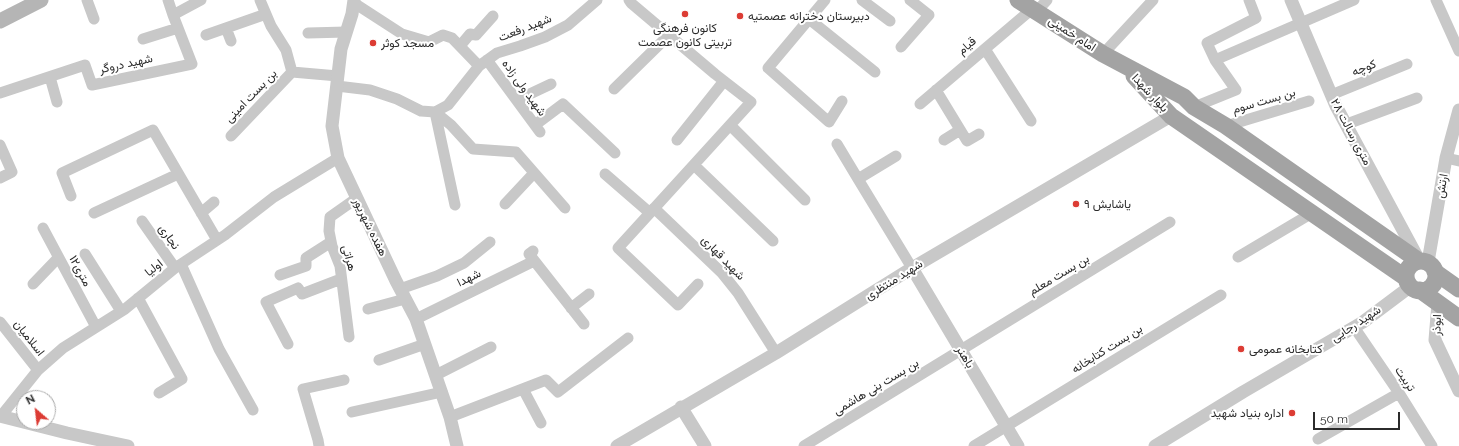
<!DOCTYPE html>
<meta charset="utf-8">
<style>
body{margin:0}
#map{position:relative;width:1459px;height:446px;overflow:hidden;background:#fff;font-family:Raleway,sans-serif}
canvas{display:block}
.north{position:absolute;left:16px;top:390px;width:40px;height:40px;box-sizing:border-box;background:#fff;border:1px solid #aaa;border-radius:50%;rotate:332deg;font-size:11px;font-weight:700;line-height:16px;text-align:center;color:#2b2b2b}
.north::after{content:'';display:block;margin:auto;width:14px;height:18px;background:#dc3c34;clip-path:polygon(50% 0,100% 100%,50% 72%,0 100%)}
.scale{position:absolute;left:1313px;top:412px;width:87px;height:18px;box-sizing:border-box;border:2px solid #2b2b2b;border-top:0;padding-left:5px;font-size:12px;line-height:14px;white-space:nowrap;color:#2b2b2b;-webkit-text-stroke:3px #fff;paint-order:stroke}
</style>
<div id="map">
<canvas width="1459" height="446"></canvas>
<div class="north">N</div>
<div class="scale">50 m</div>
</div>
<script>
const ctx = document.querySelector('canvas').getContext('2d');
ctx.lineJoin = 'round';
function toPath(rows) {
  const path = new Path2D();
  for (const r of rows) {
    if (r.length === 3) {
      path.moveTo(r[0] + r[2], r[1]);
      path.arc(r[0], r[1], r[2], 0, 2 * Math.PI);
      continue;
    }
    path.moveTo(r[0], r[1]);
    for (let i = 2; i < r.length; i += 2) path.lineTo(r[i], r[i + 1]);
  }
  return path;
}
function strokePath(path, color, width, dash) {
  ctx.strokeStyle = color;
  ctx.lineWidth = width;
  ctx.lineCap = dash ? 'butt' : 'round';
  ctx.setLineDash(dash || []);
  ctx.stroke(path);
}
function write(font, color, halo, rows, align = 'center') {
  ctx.font = font + ' Raleway,Vazirmatn,sans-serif';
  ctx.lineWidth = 4;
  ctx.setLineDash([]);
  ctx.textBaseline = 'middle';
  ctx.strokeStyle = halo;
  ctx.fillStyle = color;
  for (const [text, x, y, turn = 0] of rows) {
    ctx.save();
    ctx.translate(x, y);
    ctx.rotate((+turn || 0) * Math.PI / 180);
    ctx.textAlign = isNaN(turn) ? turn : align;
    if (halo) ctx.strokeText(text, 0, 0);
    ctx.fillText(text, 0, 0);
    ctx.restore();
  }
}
const minor = toPath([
 [87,0,94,19],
 [168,0,173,15],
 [260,0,271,26,286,50,292,72],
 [629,0,631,3,715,74,751,102,618,248,678,305,698,284],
 [825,0,768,68,829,122,842,101],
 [862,0,890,21],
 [1436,0,1459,51],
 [354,3,402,34,429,42,443,35,452,38,479,66],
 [1037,11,1047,0],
 [809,19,875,72],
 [226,28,231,41],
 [308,33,346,32],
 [206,35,266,14],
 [143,39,178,28],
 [460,46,470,34,476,35,493,16],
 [901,47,929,15,910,0],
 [985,49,1031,121],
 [1103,54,1153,0],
 [487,60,540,132],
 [1215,60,1354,0],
 [50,77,57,102],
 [337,86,370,90,397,99,421,111,435,112,448,105,479,66,497,53,520,46,545,37,568,25,597,0],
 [614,89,669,35],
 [936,90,967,141,979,134],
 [0,93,85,65,92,85,192,64,173,15,201,0],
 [1331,95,1407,64],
 [517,100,551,84],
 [920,104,1032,9],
 [1194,107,1236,90,1215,60,1207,43,1256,18,1249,0],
 [1347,124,1417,98],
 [535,125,563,104,615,153],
 [730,125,805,200],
 [1226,126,1309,101],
 [231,136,292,72,338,76],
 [677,140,724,81],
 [944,140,960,130],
 [837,144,858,179,912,268],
 [0,145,12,172,0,178],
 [1446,158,1459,161],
 [694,165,773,241],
 [605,174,650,213],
 [858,179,896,156],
 [71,196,62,173,153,130,217,240],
 [505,204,534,173],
 [455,205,435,112,451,125,473,149,516,152,565,208],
 [654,208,722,273,738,293,776,353],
 [94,213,178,174],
 [201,213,214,202],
 [142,221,175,268],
 [43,228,96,327],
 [533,251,529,254,584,324],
 [85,254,121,311],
 [1238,257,1312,213],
 [181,264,219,349,253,410],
 [280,275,306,266,306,258,331,242],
 [33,284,58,258],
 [400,289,437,276,464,263,490,242],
 [138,298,182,379,159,393],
 [571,308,589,294],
 [368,309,405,299],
 [416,319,534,261],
 [0,322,38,370],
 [1354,327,1399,393,1432,446],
 [349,337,340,266,332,246,329,231,330,217,357,198],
 [288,344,266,302,298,288,302,294,341,279],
 [379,360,425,344],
 [436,375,491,347],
 [523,389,541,423],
 [352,412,442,392],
 [1,416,38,370,63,348,125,309,175,268,225,235,274,197,338,158],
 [450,417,546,380,558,392,628,338],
 [1318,439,1399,393],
 [319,446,318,440,303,389,344,380],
 [804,446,1170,222],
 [974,446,1221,295]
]);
const tertiary = toPath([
 [354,0,352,14,341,49,332,126,338,158,396,281,416,319,450,417,457,446],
 [1291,0,1336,106,1419,260],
 [1428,262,1446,158,1459,110],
 [912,268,1018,446],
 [1438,303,1435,340,1459,391],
 [681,407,705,446],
 [0,416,67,433,128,446],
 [617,446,776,353,912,268,1171,116],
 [1155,446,1243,392,1363,322,1411,286]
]);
const secondary = toPath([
 [0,21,41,0]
]);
const primary = toPath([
 [1018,0,1103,54,1184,97,1194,107,1226,126,1419,261],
 [1134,76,1171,116,1406,278],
 [1421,276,15],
 [1435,272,1459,289],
 [1420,290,1459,318]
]);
const markers = [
 [685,14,4,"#dc3c34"],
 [740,16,4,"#dc3c34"],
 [373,43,4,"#dc3c34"],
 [1076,204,4,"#dc3c34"],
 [1241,349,4,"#dc3c34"],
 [1292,413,4,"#dc3c34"]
];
const poiNames = [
 ["دبیرستان دخترانه عصمتیه",748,16],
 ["کانون فرهنگی",685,28,"center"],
 ["تربیتی کانون عصمت",685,42,"center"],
 ["مسجد کوثر",381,43],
 ["یاشایش ۹",1084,204],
 ["کتابخانه عمومی",1249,349],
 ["اداره بنیاد شهید",1284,413,"right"]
];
const streetNames = [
 ["شهید رفعت",525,28,-21],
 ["امام خمینی",1072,34,33],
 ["قیام",967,46,-41],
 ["شهید دروگر",126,64,-12],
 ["کوچه",1364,68,-22],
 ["شهید ولی زاده",524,88,54],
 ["بلوار شهدا",1150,93,47],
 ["بن بست امینی",251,96,-46],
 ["بن بست سوم",1264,101,-16],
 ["۲۸ متری رسالت",1351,132,62],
 ["ارتش",1442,186,-80],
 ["هفده شهریور",370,227,64],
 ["نجاری",169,237,55],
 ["هراتی",349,258,75],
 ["شهید قهاری",723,258,46],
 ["اولیا",154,268,-39],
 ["۱۲متری",80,271,62],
 ["بن بست معلم",1059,275,-31],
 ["شهدا",469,278,-26],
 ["شهید منتظری",894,280,-32],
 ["شهید رجایی",1356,324,-33],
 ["ابوذر",1437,325,-88],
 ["اسلامیان",29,338,52],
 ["بن بست کتابخانه",1107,349,-32],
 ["باهنر",965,357,59],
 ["تربیت",1405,379,56],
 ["بن بست بنی هاشمی",876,387,-31]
];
strokePath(minor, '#c8c8c8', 11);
strokePath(tertiary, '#c8c8c8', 13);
strokePath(secondary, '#b5b5b5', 15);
strokePath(primary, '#a3a3a3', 17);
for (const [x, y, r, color] of markers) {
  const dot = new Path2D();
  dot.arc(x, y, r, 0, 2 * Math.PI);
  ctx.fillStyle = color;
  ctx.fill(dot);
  strokePath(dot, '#fff', 1.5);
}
write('12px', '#2b2b2b', '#fff', poiNames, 'left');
write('12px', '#2b2b2b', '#fff', streetNames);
</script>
